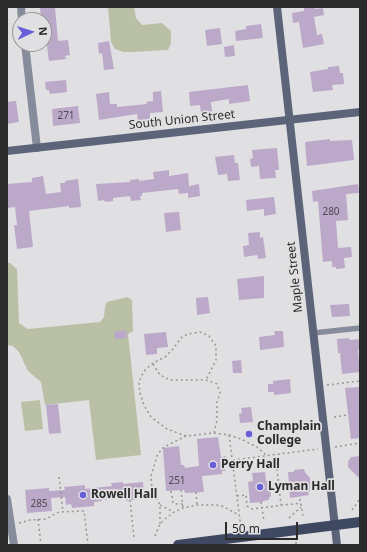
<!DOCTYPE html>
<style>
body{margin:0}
#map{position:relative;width:367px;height:552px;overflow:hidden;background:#e0e0e2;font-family:"Noto Sans",sans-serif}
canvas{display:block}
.frame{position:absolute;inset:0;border:8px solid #2b2b2b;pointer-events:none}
.north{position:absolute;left:12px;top:12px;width:40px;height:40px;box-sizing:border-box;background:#e0e0e2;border:1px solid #989899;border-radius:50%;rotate:86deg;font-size:11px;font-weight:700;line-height:16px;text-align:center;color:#2b2b2b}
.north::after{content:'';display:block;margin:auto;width:14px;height:18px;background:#685ed8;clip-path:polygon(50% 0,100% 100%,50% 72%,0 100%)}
.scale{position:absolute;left:225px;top:522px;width:73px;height:18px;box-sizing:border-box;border:2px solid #2b2b2b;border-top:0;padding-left:5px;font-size:12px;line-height:14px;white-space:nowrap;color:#2b2b2b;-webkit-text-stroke:3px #e0e0e2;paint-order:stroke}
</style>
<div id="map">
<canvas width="367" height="552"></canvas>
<div class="frame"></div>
<div class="north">N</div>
<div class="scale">50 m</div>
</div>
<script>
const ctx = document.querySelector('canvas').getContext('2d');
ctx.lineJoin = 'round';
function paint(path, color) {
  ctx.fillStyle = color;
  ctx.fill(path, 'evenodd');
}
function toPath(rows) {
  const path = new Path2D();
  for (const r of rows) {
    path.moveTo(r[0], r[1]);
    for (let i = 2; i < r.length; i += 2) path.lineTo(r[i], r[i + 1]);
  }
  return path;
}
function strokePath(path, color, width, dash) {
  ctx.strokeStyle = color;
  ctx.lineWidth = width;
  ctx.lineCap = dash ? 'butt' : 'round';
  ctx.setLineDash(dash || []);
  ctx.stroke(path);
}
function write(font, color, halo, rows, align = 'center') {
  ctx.font = font + ' "Noto Sans",sans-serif';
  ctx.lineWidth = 3.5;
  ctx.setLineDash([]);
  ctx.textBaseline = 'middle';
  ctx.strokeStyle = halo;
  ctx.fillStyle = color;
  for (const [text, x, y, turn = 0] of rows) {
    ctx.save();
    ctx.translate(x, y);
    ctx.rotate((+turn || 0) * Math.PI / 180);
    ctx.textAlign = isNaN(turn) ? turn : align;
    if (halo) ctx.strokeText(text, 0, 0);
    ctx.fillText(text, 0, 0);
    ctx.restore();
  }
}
const green = toPath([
 [108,7,134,7,136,18,142,25,162,23,171,31,171,43,168,50,132,52,124,52,115,49,111,42],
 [7,263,10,263,17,269,19,323,28,329,100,322,104,317,105,306,107,302,127,297,132,300,133,331,128,334,141,455,96,460,89,400,45,405,41,382,28,371,19,352,13,346,7,345],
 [40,400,43,429,25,431,21,402]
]);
const building = toPath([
 [40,7,55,7,58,41,68,40,70,55,65,56,66,59,49,61,46,39,49,39,48,20,41,20],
 [304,7,315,7,315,9,323,8,324,15,314,17,317,35,322,34,324,44,303,48,299,22,293,23,292,13,304,11],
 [261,24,263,38,236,41,235,31,246,29,246,26],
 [220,28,222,44,207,46,205,30],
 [109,41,114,69,104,70,102,53,99,54,98,43],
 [234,45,235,56,225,57,224,47],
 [339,66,340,73,343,73,344,84,332,85,333,90,313,92,310,72,328,69,328,67],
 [66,80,67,92,50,94,49,90,46,90,45,82],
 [248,85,250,101,229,104,229,99,211,102,212,112,201,113,200,105,190,106,189,92],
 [161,91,163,112,150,113,150,119,138,121,137,114,99,120,96,94,109,92,110,104,117,104,117,107,147,104,146,102,153,101,153,92],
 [16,101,19,122,7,124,7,102],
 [78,106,80,123,53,126,52,109],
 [330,139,330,141,352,140,354,160,307,166,305,142],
 [277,148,279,170,275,170,276,178,260,179,259,166,251,167,250,159,253,158,252,150],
 [234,155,235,163,238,163,240,180,228,181,227,174,218,175,215,157],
 [169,170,169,176,188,173,189,186,199,184,200,196,188,198,188,193,179,194,178,189,142,193,142,196,140,196,141,200,131,201,130,196,113,198,113,201,105,202,104,200,98,201,96,184,130,182,130,180,139,179,139,181,154,179,153,172],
 [43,176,46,194,61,192,60,183,65,183,65,181,78,179,81,207,69,208,69,206,29,211,33,247,17,249,14,225,17,225,15,207,7,208,7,184,32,182,32,178],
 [358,184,359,193,346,194,348,220,336,221,338,248,351,247,352,257,344,258,345,268,336,269,336,267,332,267,332,261,323,262,318,201,313,202,312,191],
 [274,197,276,214,264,216,264,209,247,211,246,200],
 [179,212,181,230,166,232,164,213],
 [260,232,260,238,263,237,266,258,258,259,257,255,244,257,243,246,249,245,248,233],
 [264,276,264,298,239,300,237,279],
 [208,297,210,313,197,315,196,298],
 [349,304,350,316,332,317,330,305],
 [126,330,127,338,115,339,114,332],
 [274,331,283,331,284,347,260,350,259,337,275,335],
 [166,332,168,347,157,348,157,354,146,355,144,334],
 [349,338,350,340,360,339,360,349,358,350,360,372,342,374,340,353,338,353,337,339],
 [241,360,242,373,233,373,232,361],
 [290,379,291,393,274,395,274,392,268,392,268,384,273,384,273,381],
 [360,387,360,438,351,439,345,388],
 [58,404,61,433,49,434,46,405],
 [251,407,253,422,240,423,239,414,242,413,241,408],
 [218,437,221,457,226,456,225,471,222,471,222,474,202,476,204,492,185,493,184,490,166,491,163,448,179,446,181,465,184,465,185,468,199,466,197,439],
 [360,456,360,479,348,467,348,462,351,457],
 [304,469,305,472,310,478,310,491,308,492,309,495,290,498,288,472,294,472,294,470],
 [265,472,266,481,273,486,270,489,271,496,269,498,269,500,263,501,263,502,250,503,248,482,253,481,252,473],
 [123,482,123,484,143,482,144,496,137,496,137,500,130,500,126,501,126,497,102,500,102,501,94,502,94,506,72,508,71,504,66,505,65,497,51,498,52,511,27,513,25,490,49,488,49,491,65,490,64,487,85,485,85,489,112,486,111,483]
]);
const path = toPath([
 [153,364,160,375,170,380,206,380,217,384,220,393,217,402,217,420,214,433],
 [327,385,360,381],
 [334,417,348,415],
 [229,435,241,528],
 [186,436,167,429,151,417,144,405,140,393,139,382,142,375,145,370,153,363,165,357,172,350,182,337,188,334,200,332,209,336,216,346,216,360,206,380],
 [335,447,360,443],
 [233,460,318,449],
 [277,469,281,505],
 [59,477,63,512],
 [181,490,183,508],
 [171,491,173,503,177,504,183,504],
 [196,492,197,505],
 [237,496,246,495,247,506,252,509,301,503],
 [300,499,303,516],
 [130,500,134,538],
 [261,502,264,521],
 [160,505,174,512],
 [352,510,360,499],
 [289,518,301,507],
 [38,519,41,545],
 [19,523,30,520,46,519,59,512,84,511,88,544],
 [160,524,160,505,152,489,151,476,157,456,161,450,164,447,186,436,214,433,229,435,241,439,257,447,266,455],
 [155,536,160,524,165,519,174,512,183,508,197,505,216,505,222,506,239,515],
 [296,542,296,545],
 [282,545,282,544]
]);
const lane = toPath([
 [313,333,360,328]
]);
const street = toPath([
 [21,7,22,20],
 [25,44,37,148],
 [7,499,14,545]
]);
const secondary = toPath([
 [277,7,337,545],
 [7,151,360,112]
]);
const primary = toPath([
 [178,545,360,522]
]);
const markers = [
 [249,434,4,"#685ed8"],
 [213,465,4,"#685ed8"],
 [260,487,4,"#685ed8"],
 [83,495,4,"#685ed8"]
];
const numberNames = [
 ["271",66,116],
 ["280",331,212],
 ["251",177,481],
 ["285",39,504]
];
const streetNames = [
 ["South Union Street",182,120,-6],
 ["Maple Street",295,277,-96]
];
const poiNames = [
 ["Champlain",257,427],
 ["College",257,441],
 ["Perry Hall",221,465],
 ["Lyman Hall",268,487],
 ["Rowell Hall",91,495]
];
paint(green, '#bac0a5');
paint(building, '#bca8c9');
strokePath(path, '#969697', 1.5, [2, 3]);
strokePath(lane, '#868c9b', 5.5);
strokePath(street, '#868c9b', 8);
strokePath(secondary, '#5b6479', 8);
strokePath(primary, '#3e4861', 10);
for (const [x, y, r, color] of markers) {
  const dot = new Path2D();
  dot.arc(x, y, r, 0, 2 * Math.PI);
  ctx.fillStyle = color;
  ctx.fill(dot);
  strokePath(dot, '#e0e0e2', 1.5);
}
write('10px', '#4f4a52', null, numberNames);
write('12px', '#2b2b2b', '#e0e0e2', streetNames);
write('bold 12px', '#2b2b2b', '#e0e0e2', poiNames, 'left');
</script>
